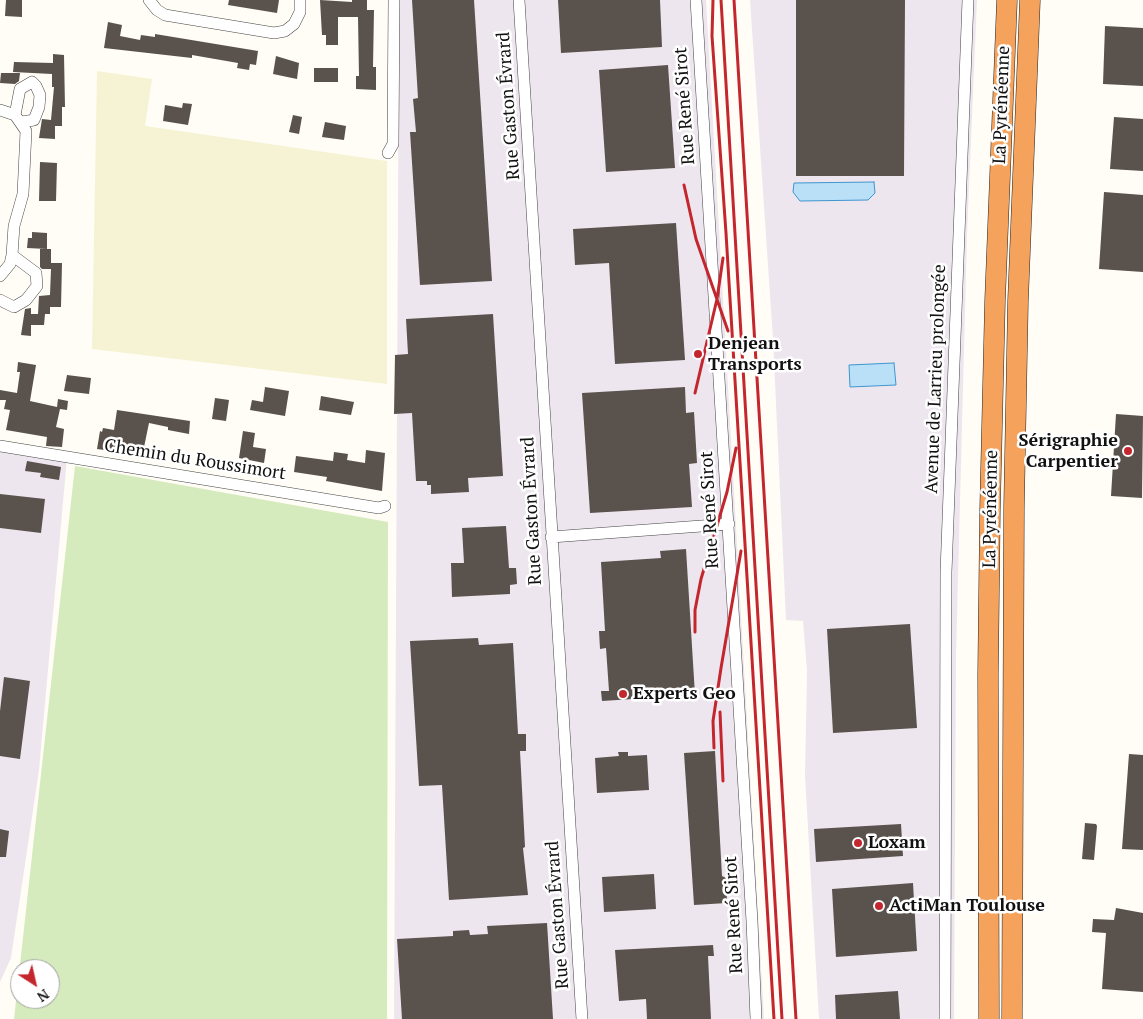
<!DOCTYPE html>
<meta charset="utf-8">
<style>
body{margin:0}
#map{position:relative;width:1143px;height:1019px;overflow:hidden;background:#fffdf5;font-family:"PT Serif",serif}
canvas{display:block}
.north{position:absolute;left:10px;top:959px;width:50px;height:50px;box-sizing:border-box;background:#fff;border:1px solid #a0a0a0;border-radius:50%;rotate:145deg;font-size:14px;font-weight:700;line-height:20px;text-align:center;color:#111}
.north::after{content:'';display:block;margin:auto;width:18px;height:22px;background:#c4262e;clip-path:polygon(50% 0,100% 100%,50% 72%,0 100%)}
</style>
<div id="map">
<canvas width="1143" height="1019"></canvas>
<div class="north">N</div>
</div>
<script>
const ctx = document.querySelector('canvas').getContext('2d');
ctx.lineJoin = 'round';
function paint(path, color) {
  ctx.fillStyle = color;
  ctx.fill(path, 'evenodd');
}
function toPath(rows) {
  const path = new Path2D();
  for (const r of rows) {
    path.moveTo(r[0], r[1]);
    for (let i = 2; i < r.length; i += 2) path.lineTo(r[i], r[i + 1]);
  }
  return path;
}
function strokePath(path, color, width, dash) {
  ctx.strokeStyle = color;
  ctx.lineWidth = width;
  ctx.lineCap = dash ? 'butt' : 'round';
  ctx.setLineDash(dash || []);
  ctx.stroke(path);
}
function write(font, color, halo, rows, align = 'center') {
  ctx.font = font + ' "PT Serif",serif';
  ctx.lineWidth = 5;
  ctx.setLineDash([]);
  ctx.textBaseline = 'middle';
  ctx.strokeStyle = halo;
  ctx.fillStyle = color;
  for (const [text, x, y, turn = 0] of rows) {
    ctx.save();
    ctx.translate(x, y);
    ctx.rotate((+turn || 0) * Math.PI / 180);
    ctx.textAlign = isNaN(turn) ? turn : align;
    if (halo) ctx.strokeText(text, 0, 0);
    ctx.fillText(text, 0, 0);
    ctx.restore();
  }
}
const industrial = toPath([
 [399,0,706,0,764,1019,394,1019],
 [750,0,977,0,967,234,956,656,954,1019,819,1019,805,776,807,671,803,621,786,620,773,339],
 [0,446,67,458,39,770,11,958,0,982]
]);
const farmland = toPath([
 [97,71,152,79,145,126,387,161,387,384,92,349]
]);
const green = toPath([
 [75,466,388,522,387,1019,14,1019],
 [20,969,50,969,50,999,20,999]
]);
const water = toPath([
 [874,182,875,193,868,200,800,201,793,192,794,183,874,182],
 [894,363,896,385,850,387,849,365,894,363]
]);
const building = toPath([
 [6,0,22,0,22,17,5,16],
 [229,0,279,0,277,13,228,5],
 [320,0,352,2,352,0,367,0,367,10,374,10,373,67,376,67,376,90,356,89,356,76,359,76,358,17,338,17,338,45,326,45,326,35,322,35],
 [412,0,474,0,492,281,420,285,410,132,416,132,413,99,418,98],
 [558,0,660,0,662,47,561,53],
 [796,0,905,0,904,176,796,176],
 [108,22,122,25,120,36,140,40,141,35,155,37,155,34,258,51,256,65,250,64,249,70,237,68,238,63,192,55,192,58,104,48],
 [1105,26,1143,28,1143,86,1103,84],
 [53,54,64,55,65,107,62,107,62,126,55,126,55,139,39,138,42,119,51,120,54,87,52,87,52,74,13,72,14,62,53,63],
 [276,56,299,63,297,79,273,74],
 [668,65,675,168,606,172,599,70],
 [314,68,338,68,338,82,314,82],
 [1,73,20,73,19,81,15,84,0,83],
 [183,103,192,104,188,125,163,121,165,105,182,108],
 [293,115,302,117,299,134,289,132],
 [1114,117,1143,119,1143,171,1110,169],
 [325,122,346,126,344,140,322,137],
 [40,162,57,163,56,201,39,201],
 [1104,192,1143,195,1143,272,1099,269],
 [676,223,685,360,615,364,609,263,575,265,573,229],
 [32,232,47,233,47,249,27,248,28,238,32,238],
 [40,249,51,249,51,263,62,263,61,307,50,307,50,314,45,314,44,325,31,325,31,336,21,335,25,309,31,308,31,314,38,314,39,296,50,295,51,269,42,269,40,267],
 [493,314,503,476,468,478,469,492,431,494,431,485,427,485,427,481,416,481,412,413,394,414,395,355,408,354,406,319],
 [18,362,36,365,30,401,57,407,58,399,68,401,67,410,60,409,56,427,64,429,62,447,46,446,47,437,6,430,10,410,4,409,6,400,0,400,0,390,17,393,20,372,17,372],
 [67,375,91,378,89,394,64,391],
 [265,387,289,391,285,416,250,410,252,400,263,402],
 [685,387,686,413,694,412,697,463,689,464,692,507,590,513,582,393],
 [321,396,354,402,351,415,319,410],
 [215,398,229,400,226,421,212,419],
 [117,410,190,421,189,434,168,430,168,427,149,423,143,452,112,447,112,451,97,449,100,431,102,432,103,428,114,430],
 [1116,414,1143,416,1142,498,1111,496],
 [243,431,255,433,253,447,266,449,264,463,239,458],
 [366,450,385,453,382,491,326,481,327,477,294,472,296,456,333,461,334,452,348,454,347,460,365,463],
 [27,461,61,467,59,480,40,477,41,473,25,471],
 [0,494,45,499,41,533,0,528],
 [506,526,509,568,516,568,517,584,510,585,510,594,452,597,451,563,464,563,462,528],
 [686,549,695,695,602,701,601,691,609,691,606,648,600,649,599,631,605,631,601,562,661,558,660,551],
 [910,624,917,728,833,733,827,629],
 [478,638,479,645,513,643,518,734,526,734,526,751,520,751,525,847,523,848,528,895,449,900,442,785,419,786,410,641],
 [4,677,30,681,20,759,0,756,0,711],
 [715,751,722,876,726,878,727,903,694,905,684,753],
 [618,752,628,752,628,756,647,755,649,790,597,793,595,758,619,756],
 [1129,754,1143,755,1143,850,1122,849],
 [1085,823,1096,824,1097,826,1094,860,1082,859],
 [901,824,903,856,816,862,814,829],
 [0,829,9,831,6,857,0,857],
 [654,874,656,909,604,912,602,877],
 [913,883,917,951,836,957,832,889],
 [1116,908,1143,913,1143,992,1102,989,1106,933,1092,932,1093,919,1114,920],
 [547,923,553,1019,402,1019,397,939,453,936,453,931,469,930,470,935,488,934,487,926],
 [713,945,714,956,708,956,711,1019,647,1019,646,999,619,1001,615,950],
 [898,991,900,1019,836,1019,835,995]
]);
const minor = toPath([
 [149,0,157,10,165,15,274,33,285,31,294,24,300,12,300,0],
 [519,0,582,1019],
 [696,0,752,921,756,1019],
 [0,110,15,115,26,131,23,194,14,226,12,255,10,264,0,276],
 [15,115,20,89,32,82,36,86,40,95,39,107,34,120,22,122],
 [388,153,393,144,394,0],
 [0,300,14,307,26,300,37,286,36,273,12,255],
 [0,446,379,508,385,506],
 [551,537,729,524],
 [945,1019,946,572,968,0]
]);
const motorway = toPath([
 [989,1019,988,674,990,510,995,301,1007,0],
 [1012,1019,1014,507,1018,301,1030,0]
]);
const rail = toPath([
 [713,0,712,36,726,233,774,1019],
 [721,0,782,1019],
 [734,0,796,1019],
 [684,185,696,239,728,331],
 [695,393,717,299,723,258],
 [695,632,695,610,701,579,727,492,736,448],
 [720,712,723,781],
 [714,748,713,721,721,668,741,551]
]);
const markers = [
 [698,354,5,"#c4262e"],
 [1128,451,5,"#c4262e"],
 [623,694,5,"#c4262e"],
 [858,843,5,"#c4262e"],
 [879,906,5,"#c4262e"]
];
const streetNames = [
 ["La Pyrénéenne",1002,105,-88],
 ["Rue Gaston Évrard",509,106,-94],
 ["Rue René Sirot",685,106,-94],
 ["Avenue de Larrieu prolongée",936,379,-88],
 ["Chemin du Roussimort",195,460,9],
 ["La Pyrénéenne",991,509,-89],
 ["Rue René Sirot",710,510,-93],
 ["Rue Gaston Évrard",532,511,-93],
 ["Rue Gaston Évrard",558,915,-94],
 ["Rue René Sirot",734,915,-93]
];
const poiNames = [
 ["Denjean",708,344],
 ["Transports",708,365],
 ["Sérigraphie",1118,441,"right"],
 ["Carpentier",1118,462,"right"],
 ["Experts Geo",633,694],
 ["Loxam",868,843],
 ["ActiMan Toulouse",889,906]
];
paint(industrial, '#eee6ef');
paint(farmland, '#f6f3d4');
paint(green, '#d5ebbd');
paint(water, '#b9e0f7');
strokePath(water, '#3f96cf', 1);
paint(building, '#5a524d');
strokePath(minor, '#444', 12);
strokePath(motorway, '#222', 21);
strokePath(minor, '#fff', 11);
strokePath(motorway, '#f5a25d', 20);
strokePath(rail, '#c4262e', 3);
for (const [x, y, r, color] of markers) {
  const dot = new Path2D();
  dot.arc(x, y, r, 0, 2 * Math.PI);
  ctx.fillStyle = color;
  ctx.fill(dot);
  strokePath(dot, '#fff', 2);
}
write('18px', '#111', '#fff', streetNames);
write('bold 18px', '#111', '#fff', poiNames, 'left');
</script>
